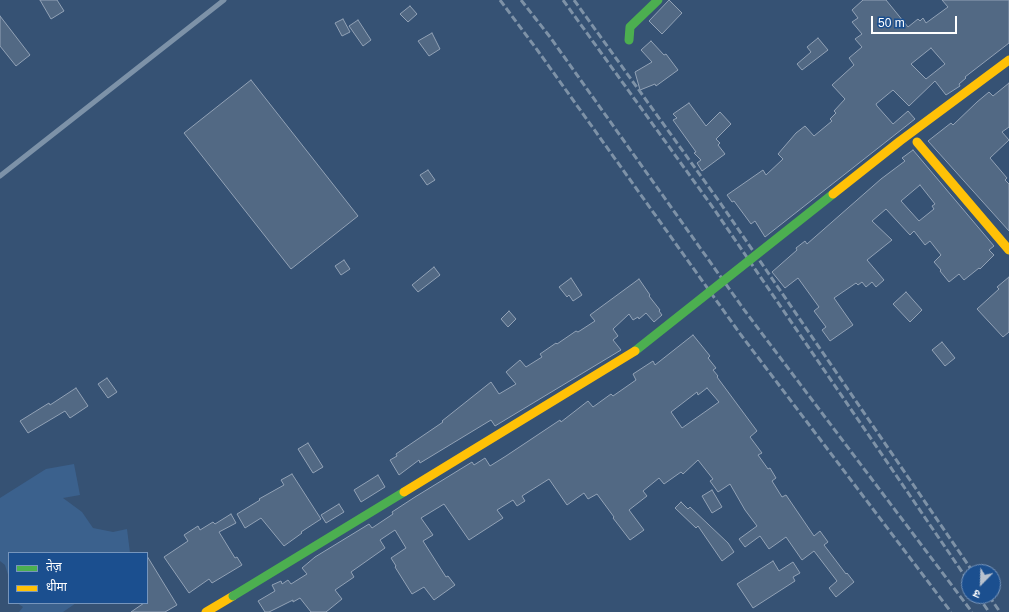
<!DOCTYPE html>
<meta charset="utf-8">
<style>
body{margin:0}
#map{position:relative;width:1009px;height:612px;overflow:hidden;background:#365274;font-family:Arial,"Noto Sans Devanagari",sans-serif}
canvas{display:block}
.legend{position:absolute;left:8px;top:552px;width:140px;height:52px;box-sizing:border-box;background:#1b4f8f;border:1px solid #7695bc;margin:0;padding:5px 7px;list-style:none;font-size:12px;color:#fff}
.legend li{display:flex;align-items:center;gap:8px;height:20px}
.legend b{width:20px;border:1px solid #7695bc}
.north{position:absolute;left:961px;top:564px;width:40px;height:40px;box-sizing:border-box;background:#1b4f8f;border:1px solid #7695bc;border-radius:50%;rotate:203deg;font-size:11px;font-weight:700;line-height:16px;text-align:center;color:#fff}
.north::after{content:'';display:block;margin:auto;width:14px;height:18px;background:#b9c2ce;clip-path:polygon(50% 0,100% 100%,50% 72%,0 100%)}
.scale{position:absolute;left:871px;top:16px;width:86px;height:18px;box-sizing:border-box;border:2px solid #fff;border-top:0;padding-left:5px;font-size:12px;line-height:14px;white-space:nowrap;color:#fff;-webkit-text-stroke:3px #1b4f8f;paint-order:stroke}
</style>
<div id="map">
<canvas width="1009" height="612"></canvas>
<ul class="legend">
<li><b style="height:5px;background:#4caf50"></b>तेज़</li>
<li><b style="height:5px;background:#ffc107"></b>धीमा</li>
</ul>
<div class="north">उ</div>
<div class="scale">50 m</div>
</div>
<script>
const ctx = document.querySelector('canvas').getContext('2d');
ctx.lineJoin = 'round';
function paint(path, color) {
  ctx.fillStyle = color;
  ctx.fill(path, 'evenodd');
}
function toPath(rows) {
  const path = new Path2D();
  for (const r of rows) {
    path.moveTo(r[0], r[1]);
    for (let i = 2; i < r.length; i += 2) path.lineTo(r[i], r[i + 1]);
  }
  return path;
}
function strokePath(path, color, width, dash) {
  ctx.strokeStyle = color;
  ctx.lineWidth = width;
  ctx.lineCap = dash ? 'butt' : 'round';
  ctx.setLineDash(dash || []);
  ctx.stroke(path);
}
const water = toPath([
 [74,464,80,495,63,498,82,512,93,528,113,532,127,529,130,553,9,553,9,578,5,565,0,561,0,498,46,469],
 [17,603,76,603,63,612,19,612,23,607]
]);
const building = toPath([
 [40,0,57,0,64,11,51,19,40,0],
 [669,0,682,13,662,34,649,21,669,0],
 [863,0,886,0,908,27,918,19,920,21,923,18,926,23,948,7,942,0,1009,0,1009,43,965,77,966,78,959,84,960,86,946,95,935,81,909,106,893,90,876,104,877,106,893,124,908,111,915,119,765,237,755,221,751,224,734,201,732,202,727,195,763,170,766,175,783,159,778,154,796,133,805,126,814,136,832,121,830,119,836,113,834,111,845,99,832,85,854,65,849,58,862,47,855,39,862,34,852,22,858,18,852,10,863,0],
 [931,48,945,64,926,79,911,64,931,48],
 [410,6,417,14,408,22,400,14,410,6],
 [0,16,30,55,16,66,0,46,0,16],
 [343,19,350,32,342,36,335,23,343,19],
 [358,20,371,40,363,46,349,26,358,20],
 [432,33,440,49,429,56,418,41,432,33],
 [818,38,828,50,802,70,797,64,811,52,807,47,818,38],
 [651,41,664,55,666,54,678,70,656,86,655,84,640,90,635,72,652,62,641,50,651,41],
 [251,80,358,216,291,269,184,133,251,80],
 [1009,83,1009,127,1002,132,1009,140,990,158,1007,178,1005,180,1009,184,1009,231,928,141,951,123,953,125,977,102,989,92,993,96,1009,83],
 [689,103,706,126,720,112,731,124,716,139,720,143,718,145,725,154,702,171,697,163,701,160,694,153,696,152,673,120,677,118,673,114,689,103],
 [913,150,994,246,989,250,994,255,980,269,979,268,964,280,959,274,949,282,940,271,941,270,934,262,941,255,930,241,925,245,914,231,910,235,886,209,872,221,892,240,867,260,884,280,876,287,872,282,866,287,862,282,858,285,856,283,834,298,853,325,830,341,822,330,826,327,814,311,819,307,798,278,785,288,772,272,797,250,796,248,805,241,807,244,881,179,905,161,902,158,913,150],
 [920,185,935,204,932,206,934,209,919,221,901,201,920,185],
 [428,170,435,180,427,185,420,175,428,170],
 [344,260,350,269,341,275,335,266,344,260],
 [434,267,440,275,418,292,412,285,434,267],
 [1009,277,1009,332,1003,337,977,309,999,289,997,287,1009,277],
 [571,278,582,295,573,301,569,295,567,297,559,287,571,278],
 [639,279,650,295,649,296,660,310,659,311,662,315,654,322,646,313,639,319,638,317,633,320,629,314,613,329,618,336,613,340,621,350,495,426,491,420,486,423,420,463,419,460,399,475,390,460,397,456,396,454,443,422,442,421,491,382,499,394,516,384,506,372,520,360,526,367,542,357,540,354,556,343,557,344,576,331,578,332,595,321,590,315,639,279],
 [906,292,922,310,910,322,893,304,906,292],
 [509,311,516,319,508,327,501,319,509,311],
 [693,335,710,356,708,358,716,368,713,370,718,376,717,377,757,431,750,437,762,453,758,455,768,469,770,468,776,478,772,481,782,497,786,495,814,536,820,531,828,542,824,545,846,574,847,573,854,582,836,597,829,588,837,581,814,551,802,560,786,537,769,549,760,536,745,547,739,539,757,526,745,510,730,484,718,492,710,481,713,479,698,460,683,474,681,472,664,484,659,478,643,491,647,496,629,510,644,530,630,540,613,518,614,517,597,494,588,499,584,493,567,505,549,479,522,496,525,501,517,506,513,500,497,510,503,518,469,540,444,504,421,518,433,535,423,541,446,577,448,576,455,585,434,600,424,587,412,594,395,567,396,566,391,558,406,548,395,530,380,540,385,548,351,572,354,577,335,590,342,599,326,612,311,612,300,598,293,602,293,600,269,612,265,612,258,601,275,591,272,585,281,581,282,584,288,580,291,584,307,574,302,568,315,557,369,524,372,528,393,514,392,512,415,497,472,462,474,465,485,458,490,466,506,456,560,420,561,422,588,401,593,407,611,394,613,396,636,380,633,374,653,361,655,365,693,335],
 [707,388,719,402,682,428,671,412,697,392,698,395,707,388],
 [942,342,955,358,945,366,932,350,942,342],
 [107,378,117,392,108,398,98,384,107,378],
 [76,388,88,406,70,418,65,411,28,433,20,421,49,403,50,405,76,388],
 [308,443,323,467,313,473,298,449,308,443],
 [292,474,321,519,301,532,302,533,284,546,261,518,245,528,237,514,260,500,259,499,284,485,281,480,292,474],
 [378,475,385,487,361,502,354,490,378,475],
 [712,490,722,507,712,513,702,496,712,490],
 [681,502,688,509,690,507,728,543,734,552,722,561,698,526,696,528,675,508,681,502],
 [339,504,344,512,326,523,321,515,339,504],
 [231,514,236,523,219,532,235,558,237,557,242,565,212,583,209,579,189,593,164,557,188,541,184,535,198,526,200,530,213,522,215,524,231,514],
 [147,556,177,605,165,612,131,612,144,603,147,603,147,556],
 [773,561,779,571,793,562,800,573,793,577,795,581,753,608,737,584,773,561]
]);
const lane = toPath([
 [0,176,224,0]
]);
const fast = toPath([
 [629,40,630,27,658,0]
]);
const slow = toPath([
 [917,142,1009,250],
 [206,612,233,596]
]);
const rail = toPath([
 [500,0,538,51,741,335,951,612],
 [521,0,550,37,745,311,972,612],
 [563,0,714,209,969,582],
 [574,0,721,204,973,572],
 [978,596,989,612],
 [989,596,1000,612]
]);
const fastBridge = toPath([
 [635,351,833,194],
 [233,596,404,492]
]);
const slowBridge = toPath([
 [833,194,900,141,1009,60],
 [404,492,635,351]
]);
paint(water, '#3b618d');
paint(building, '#526984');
strokePath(building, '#92a2b6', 1);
strokePath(lane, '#7d92a8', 5);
strokePath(fast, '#4caf50', 9);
strokePath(slow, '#ffc107', 9);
strokePath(rail, '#7e92a7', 3, [7, 3]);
strokePath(fastBridge, '#4caf50', 9);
strokePath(slowBridge, '#ffc107', 9);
</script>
